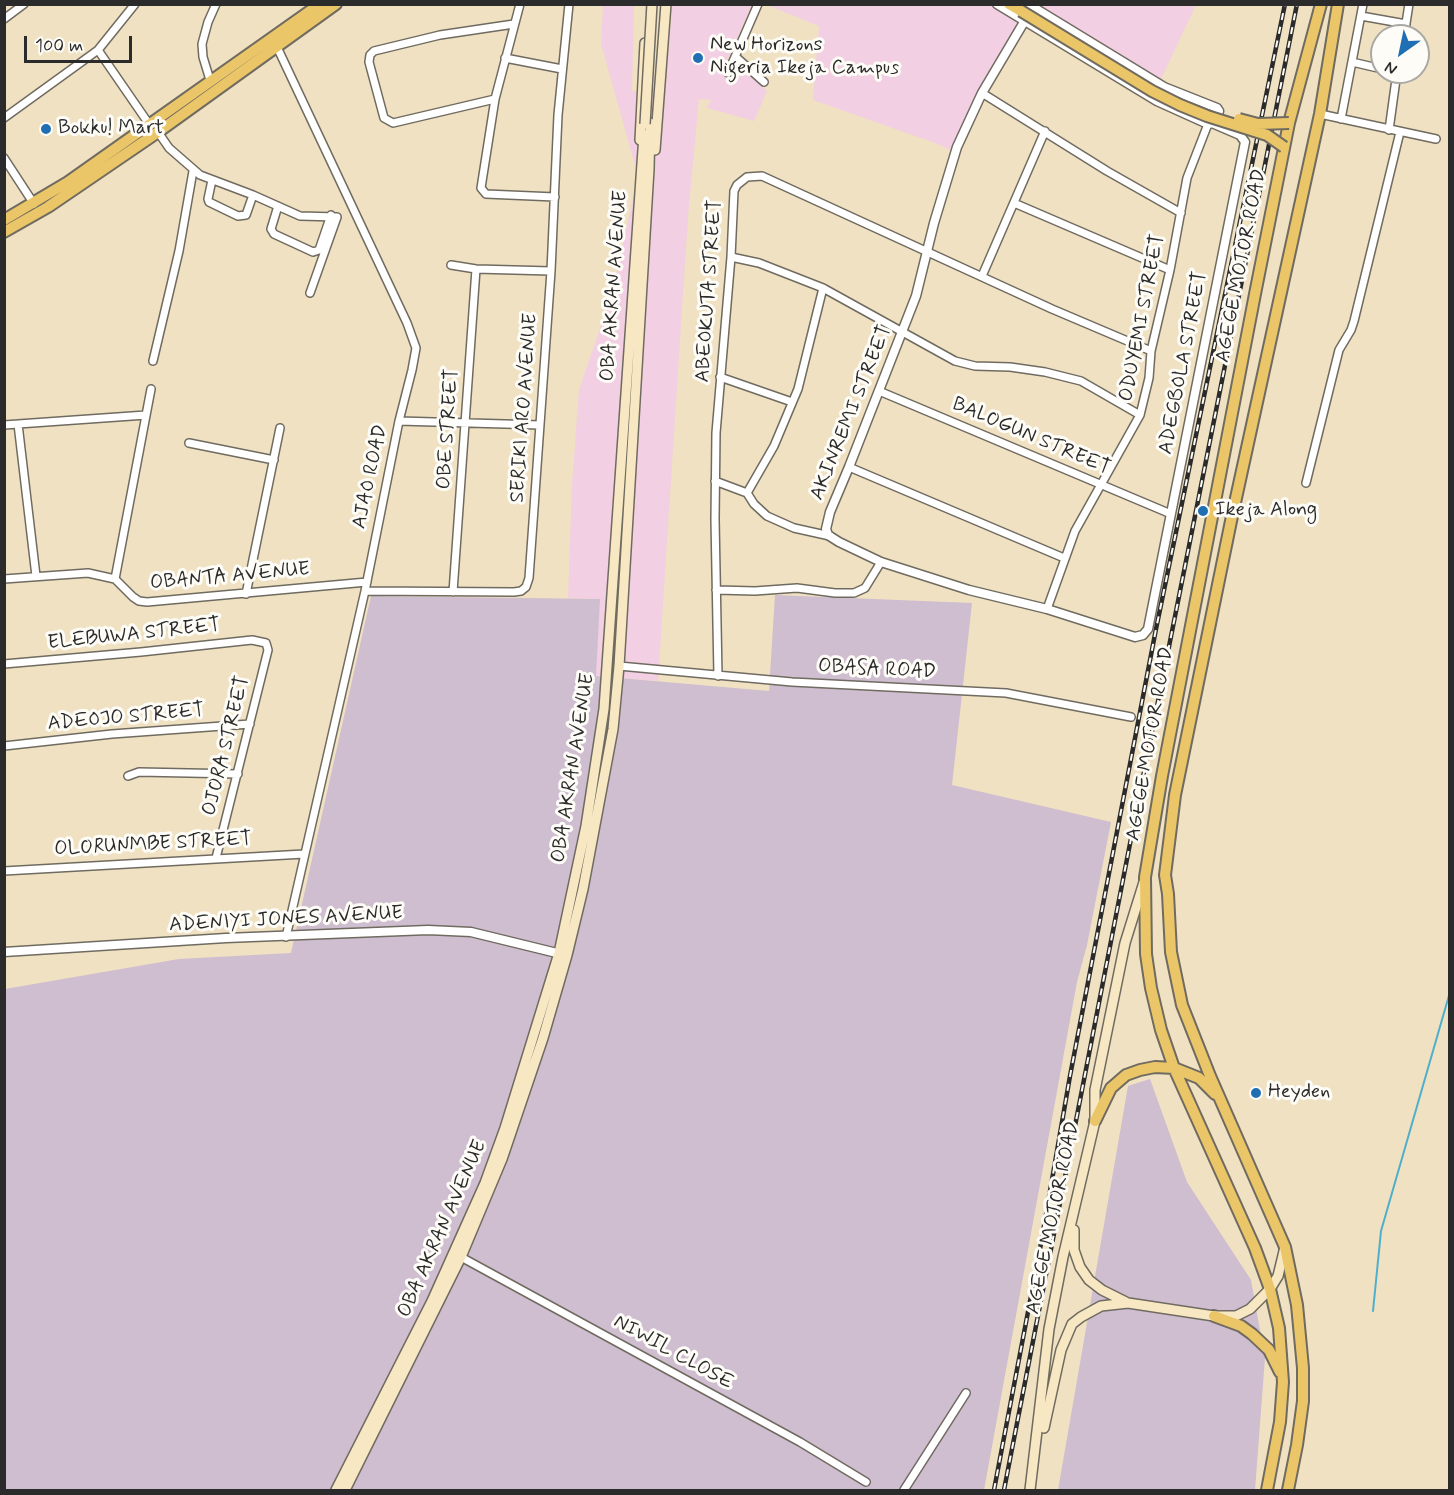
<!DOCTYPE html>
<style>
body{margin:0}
#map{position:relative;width:1454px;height:1495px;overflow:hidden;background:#efe1c2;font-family:Mynerve,sans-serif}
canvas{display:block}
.frame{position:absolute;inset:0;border:6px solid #2b2b2b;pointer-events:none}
.north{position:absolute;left:1370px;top:24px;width:60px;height:60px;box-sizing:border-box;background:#fdfcf7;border:2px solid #a9a8a5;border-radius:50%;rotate:213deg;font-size:16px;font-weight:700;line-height:24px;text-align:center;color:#2b2b2b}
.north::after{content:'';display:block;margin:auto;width:21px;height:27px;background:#1f6fb2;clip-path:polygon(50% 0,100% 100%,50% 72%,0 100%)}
.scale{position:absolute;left:24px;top:36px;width:108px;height:27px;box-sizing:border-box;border:3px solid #2b2b2b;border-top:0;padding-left:8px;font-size:18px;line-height:21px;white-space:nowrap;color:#2b2b2b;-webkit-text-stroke:4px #fdfcf7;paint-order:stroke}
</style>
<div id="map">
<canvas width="1454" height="1495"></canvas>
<div class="frame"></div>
<div class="north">N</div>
<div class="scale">100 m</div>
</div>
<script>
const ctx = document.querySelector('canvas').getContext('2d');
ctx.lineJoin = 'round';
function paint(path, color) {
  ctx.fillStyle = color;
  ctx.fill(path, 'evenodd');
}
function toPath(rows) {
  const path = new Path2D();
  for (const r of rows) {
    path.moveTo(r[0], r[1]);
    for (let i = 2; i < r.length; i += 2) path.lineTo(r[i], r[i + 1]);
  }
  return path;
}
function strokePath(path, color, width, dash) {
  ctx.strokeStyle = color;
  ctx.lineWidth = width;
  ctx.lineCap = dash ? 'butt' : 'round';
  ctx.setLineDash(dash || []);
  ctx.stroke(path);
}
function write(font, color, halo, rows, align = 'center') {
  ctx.font = font + ' Mynerve,sans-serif';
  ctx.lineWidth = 6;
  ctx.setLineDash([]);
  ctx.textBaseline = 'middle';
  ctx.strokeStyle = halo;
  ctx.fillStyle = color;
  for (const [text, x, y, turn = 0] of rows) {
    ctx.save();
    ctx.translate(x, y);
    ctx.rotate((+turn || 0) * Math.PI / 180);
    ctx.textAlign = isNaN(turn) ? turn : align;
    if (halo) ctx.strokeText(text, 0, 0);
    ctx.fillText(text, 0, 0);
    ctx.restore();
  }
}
const built = toPath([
 [603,5,634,5,632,91,665,95,672,5,752,5,723,69,727,77,731,79,738,65,767,91,754,121,707,108,711,100,699,99,688,216,658,681,595,676,600,599,568,598,572,485,579,390,612,293,638,176,601,44],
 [767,5,1196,5,1152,98,1026,24,953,151,935,143,813,100,819,26]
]);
const industrial = toPath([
 [775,595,972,603,952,785,1111,822,1087,945,1077,982,984,1490,5,1490,5,989,179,959,291,953,371,596,600,599,596,676,769,691],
 [1150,1079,1187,1182,1251,1280,1265,1358,1255,1490,1058,1490,1128,1086]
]);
const stream = toPath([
 [1373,1311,1381,1231,1450,992]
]);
const minor = toPath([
 [520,4,495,99,481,188,486,194,555,197],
 [1361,16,1406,24],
 [4,19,24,4],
 [1404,36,1409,4],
 [277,47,407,323,416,348,412,370,399,421,365,591,286,937],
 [98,50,149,124],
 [736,57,764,82],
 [505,58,562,69],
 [1352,62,1382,69],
 [728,73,758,4],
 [210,80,203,57,202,44,208,22,216,4],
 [982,93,1107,171,1181,213],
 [495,99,393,123,384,118,369,62,370,55,374,51,440,35,514,24],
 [1320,114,1436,139],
 [4,118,98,50,135,4],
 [1341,119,1363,4],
 [1389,130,1397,72],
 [158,132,169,148,200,175,253,195,300,216,337,217,310,293],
 [4,158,34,204],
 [212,180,208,199,209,202,238,216,246,215,253,195],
 [1014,203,1170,270],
 [278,206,271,229,274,234,313,252,319,250,331,215],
 [731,257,759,263,823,288,955,361,975,366,1010,367,1045,372,1081,381,1140,415],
 [451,265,476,269,551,271],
 [982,276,1045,131],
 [153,361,179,251,193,171],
 [720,377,792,402],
 [879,391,1171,514],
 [399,421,540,425],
 [18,424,36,576],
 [4,425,146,415],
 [189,443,274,460],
 [849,467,1064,558],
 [715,481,747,493,774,446,798,389,823,288],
 [1306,483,1339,350,1351,330,1354,321,1400,132],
 [747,493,754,504,767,516,794,528,830,536],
 [4,579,88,573,115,579,133,597,139,601,147,602,367,582],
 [115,579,151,389],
 [716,590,755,591,797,588,835,593,854,593,865,588,881,562],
 [365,591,514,592,521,591,526,587,529,578,551,271,558,115,569,4],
 [453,592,476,269],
 [246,594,280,428],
 [1047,609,1075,531,1140,415,1149,378,1151,351,1170,270,1187,178,1208,124],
 [4,664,141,652,252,640,266,643,268,650,216,858],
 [619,666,792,682,1006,693,1131,717],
 [718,676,715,519,716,433,731,257,734,191,737,185,747,177,762,176,1052,309,1151,351],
 [4,746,112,734,250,724],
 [128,776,139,772,238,774],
 [4,871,304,854],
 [461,1257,800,1442,866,1482],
 [904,1490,966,1393]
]);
const tertiary = toPath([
 [997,4,1157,101,1208,124,1212,123,1240,135,1245,142,1148,629,1143,635,1135,637,1047,609,969,590,881,562,839,542,828,535,826,529,830,512,849,467,916,296,934,223,957,147,982,93,1024,22],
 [1028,4,1164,87,1217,108,1219,111,1217,119,1213,123],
 [4,952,226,938,428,930,471,932,565,955]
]);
const secondary = toPath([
 [640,140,645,43],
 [655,150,666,4],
 [1074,1230,1074,1250,1080,1267,1089,1280,1102,1290,1126,1302],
 [1044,1428,1061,1350,1072,1324,1081,1317,1101,1306,1128,1303,1214,1316,1236,1316,1250,1309,1270,1289,1278,1276,1285,1247],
 [336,1490,432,1301,485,1183,505,1128,559,953,586,826,604,709,644,135],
 [345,1490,461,1257,502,1159,543,1038,567,955,583,889,613,729,619,666,649,169,650,123],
 [1030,1490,1049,1329,1063,1257,1095,1121,1095,1090,1125,943,1144,882]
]);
const primary = toPath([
 [1009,4,1021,11],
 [4,220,68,182,320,4],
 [4,232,48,207,158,132,336,4]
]);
const trunk = toPath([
 [1095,1121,1111,1088,1126,1075,1140,1070,1155,1067,1174,1068,1199,1078,1215,1094],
 [1214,1316,1241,1326,1252,1334,1269,1350,1280,1372],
 [1267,1490,1280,1422,1283,1382,1279,1328,1270,1289,1255,1248,1174,1068,1161,1030,1151,988,1146,954,1145,877,1162,776,1255,294,1289,123,1321,4],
 [1288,1490,1297,1445,1303,1401,1303,1368,1297,1305,1285,1247,1210,1076,1182,1005,1171,952,1168,894,1165,875,1175,795,1231,521,1320,114,1338,4]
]);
const rail = toPath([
 [994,1490,1040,1249,1070,1076,1156,629,1285,4],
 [1004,1490,1143,777,1297,4]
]);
const secondaryBridge = toPath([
 [645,124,652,4]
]);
const primaryBridge = toPath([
 [1021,11,1152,91,1180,105,1207,116,1267,135,1284,147],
 [1239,119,1258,124,1289,123]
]);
const markers = [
 [698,58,6,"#1f6fb2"],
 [46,129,6,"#1f6fb2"],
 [1203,511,6,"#1f6fb2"],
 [1256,1093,6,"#1f6fb2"]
];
const poiNames = [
 ["New Horizons",710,46],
 ["Nigeria Ikeja Campus",710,69],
 ["Bokku! Mart",58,129],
 ["Ikeja Along",1215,511],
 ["Heyden",1268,1093]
];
const streetNames = [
 ["AGEGE MOTOR ROAD",1242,266,-79],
 ["OBA AKRAN AVENUE",615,286,-86],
 ["ABEOKUTA STREET",710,291,-86],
 ["ODUYEMI STREET",1143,318,-79],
 ["ADEGBOLA STREET",1184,363,-79],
 ["SERIKI ARO AVENUE",525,408,-86],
 ["AKINREMI STREET",852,413,-68],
 ["OBE STREET",449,429,-86],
 ["BALOGUN STREET",1031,437,23],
 ["AJAO ROAD",371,477,-78],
 ["OBANTA AVENUE",230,577,-5],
 ["ELEBUWA STREET",134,635,-6],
 ["OBASA ROAD",877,670,3],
 ["ADEOJO STREET",126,718,-5],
 ["AGEGE MOTOR ROAD",1151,744,-80],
 ["OJORA STREET",227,746,-76],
 ["OBA AKRAN AVENUE",574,768,-81],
 ["OLORUNMBE STREET",153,845,-3],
 ["ADENIYI JONES AVENUE",286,920,-3],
 ["AGEGE MOTOR ROAD",1054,1218,-78],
 ["OBA AKRAN AVENUE",443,1229,-66],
 ["NIWIL CLOSE",673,1353,29]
];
paint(built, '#f2cfe2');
paint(industrial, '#cfbdd0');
strokePath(stream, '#4eafcd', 2);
strokePath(minor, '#706b60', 10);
strokePath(tertiary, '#706b60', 11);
strokePath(secondary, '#706b60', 12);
strokePath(primary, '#706b60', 14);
strokePath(trunk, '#706b60', 14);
strokePath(minor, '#fff', 7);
strokePath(tertiary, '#fff', 8);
strokePath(secondary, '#f7e8c3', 9);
strokePath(primary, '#ebc669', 10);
strokePath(trunk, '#ebc669', 10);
strokePath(rail, '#2b2b2b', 4.5);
strokePath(rail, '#fdfcf7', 2, [7]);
strokePath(secondaryBridge, '#706b60', 12, []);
strokePath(primaryBridge, '#706b60', 14, []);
strokePath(secondaryBridge, '#f7e8c3', 9);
strokePath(primaryBridge, '#ebc669', 10);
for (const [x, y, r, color] of markers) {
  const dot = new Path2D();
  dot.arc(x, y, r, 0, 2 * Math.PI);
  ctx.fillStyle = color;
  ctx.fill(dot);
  strokePath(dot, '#fdfcf7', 2);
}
write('20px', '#2b2b2b', '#fdfcf7', poiNames, 'left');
write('20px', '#2b2b2b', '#fdfcf7', streetNames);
</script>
